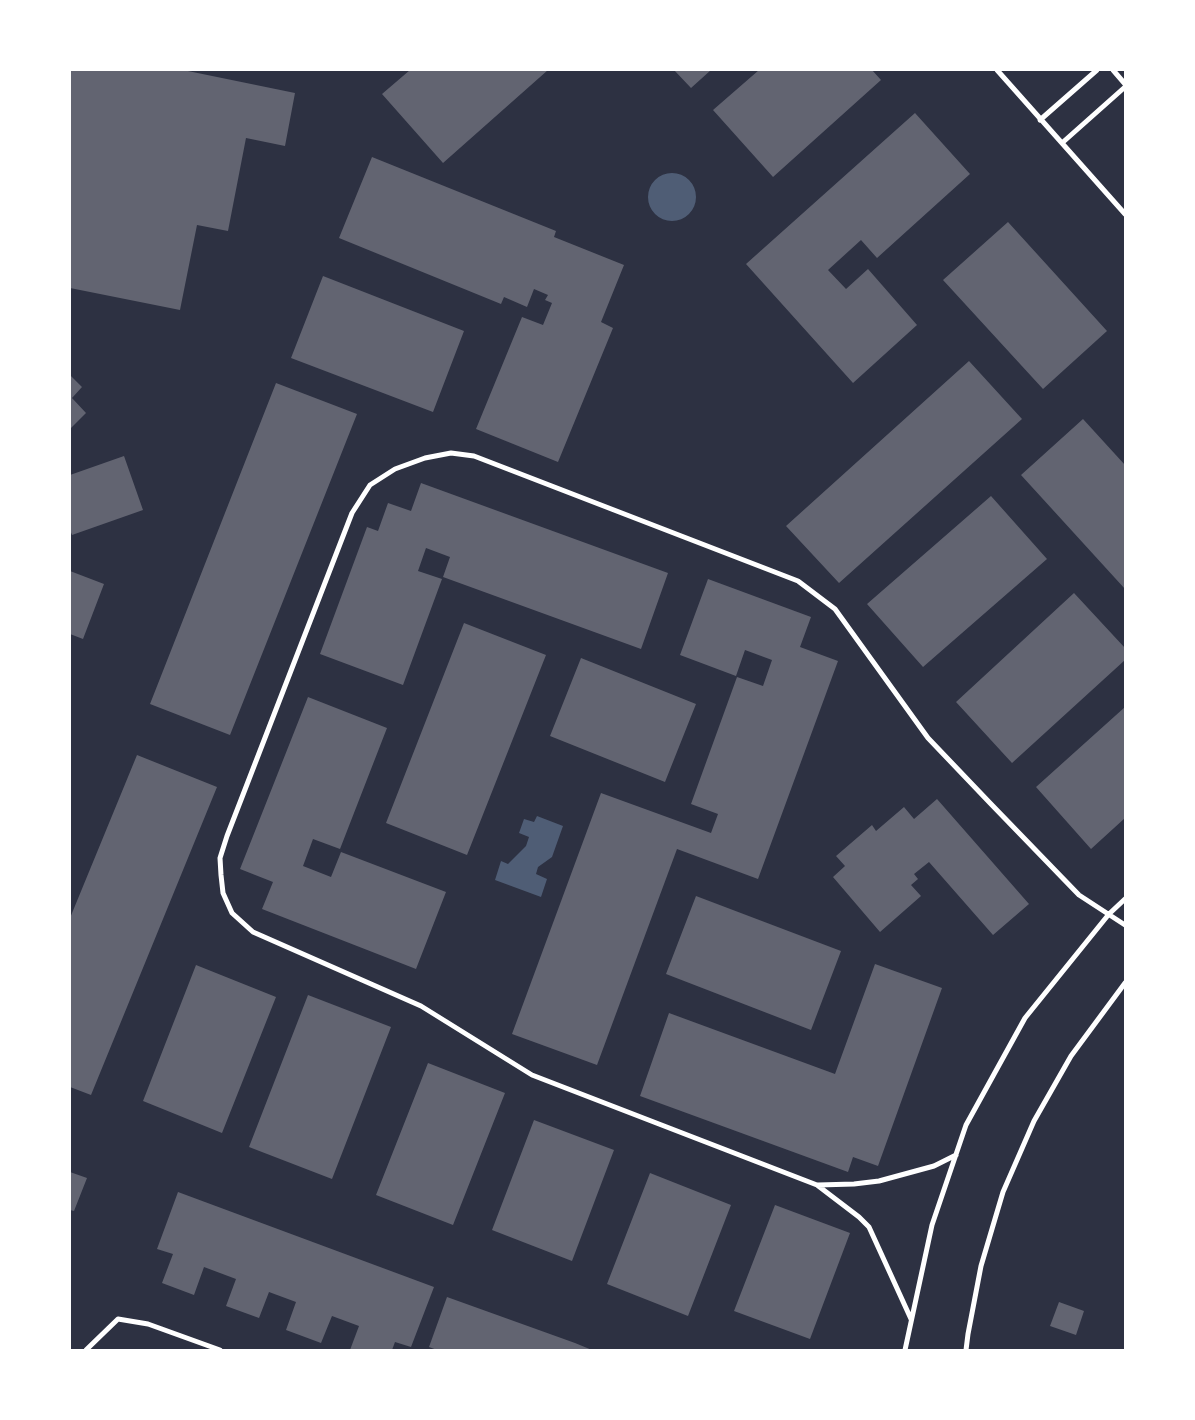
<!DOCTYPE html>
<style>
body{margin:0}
#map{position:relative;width:1195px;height:1420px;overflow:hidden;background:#2d3142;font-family:"Asap Condensed",sans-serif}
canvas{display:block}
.frame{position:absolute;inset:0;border:71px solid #fff;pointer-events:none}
</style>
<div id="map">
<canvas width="1195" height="1420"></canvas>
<div class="frame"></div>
</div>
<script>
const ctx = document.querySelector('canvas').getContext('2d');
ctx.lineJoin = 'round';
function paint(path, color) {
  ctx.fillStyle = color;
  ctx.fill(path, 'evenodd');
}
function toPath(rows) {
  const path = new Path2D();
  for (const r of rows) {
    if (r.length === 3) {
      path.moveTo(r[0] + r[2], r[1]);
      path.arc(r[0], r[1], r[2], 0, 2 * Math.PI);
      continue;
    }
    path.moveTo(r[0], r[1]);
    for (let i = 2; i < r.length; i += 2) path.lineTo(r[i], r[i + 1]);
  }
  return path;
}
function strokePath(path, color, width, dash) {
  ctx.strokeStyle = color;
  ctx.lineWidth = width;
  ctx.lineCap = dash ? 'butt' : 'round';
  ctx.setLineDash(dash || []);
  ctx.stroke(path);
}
const water = toPath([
 [672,197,24],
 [537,816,563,826,552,857,538,867,536,874,547,879,541,897,495,880,501,861,508,864,526,846,529,837,519,833,524,819,534,822]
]);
const building = toPath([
 [70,70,183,70,295,93,285,146,246,138,228,231,197,225,180,310,70,288],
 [410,70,548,70,443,163,382,94],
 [674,70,711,70,691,88],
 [759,70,872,70,881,80,773,177,713,110],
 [915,113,970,174,877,258,861,240,828,270,846,289,868,269,917,325,853,383,746,264],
 [372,157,556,231,554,237,624,265,601,322,613,328,558,462,476,429,522,317,543,325,552,303,545,300,548,295,534,289,527,307,504,297,501,304,339,238],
 [1008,222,1107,331,1043,389,943,280],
 [323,276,464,331,433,412,291,358],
 [969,361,1022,419,839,583,786,526],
 [70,375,82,387,72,398,86,413,70,429],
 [276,383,357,414,230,735,150,704],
 [1083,419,1125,465,1125,589,1021,475],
 [124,456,143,510,72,535,70,530,70,475],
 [421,483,668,573,641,649,443,577,450,557,426,548,418,571,442,579,403,685,320,654,367,527,378,531,388,503,411,511],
 [991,496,1047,559,923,667,867,604],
 [70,571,104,584,83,639,70,634],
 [708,579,811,617,800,647,838,661,758,879,677,849,597,1065,512,1034,601,793,711,833,718,814,691,804,737,677,763,686,772,660,745,650,736,676,680,655],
 [1074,593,1125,648,1125,660,1012,763,956,702],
 [464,623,546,655,467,855,386,823],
 [581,658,696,704,665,782,550,736],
 [308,697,387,728,340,849,313,839,303,866,331,877,341,852,446,892,416,969,262,909,273,882,240,869],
 [1125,707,1125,818,1091,849,1036,787],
 [137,755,217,787,91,1095,70,1087,70,918],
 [937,799,1029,904,993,935,929,862,914,874,918,879,911,885,921,896,880,932,833,877,845,866,836,856,872,825,876,831,904,807,914,819],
 [696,896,841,951,811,1030,666,974],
 [875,964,942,988,878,1166,853,1157,848,1172,640,1096,669,1013,835,1074],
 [196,965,276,997,222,1133,143,1101],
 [308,995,391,1027,332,1179,249,1147],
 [428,1063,505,1093,453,1225,376,1195],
 [534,1120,614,1150,572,1261,492,1230],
 [70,1172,87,1178,74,1211,70,1210],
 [650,1173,731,1205,688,1316,607,1284],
 [178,1192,434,1287,411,1347,395,1342,392,1350,350,1350,359,1326,332,1316,321,1343,286,1330,296,1302,269,1292,259,1318,226,1306,236,1279,204,1267,194,1295,162,1283,173,1254,157,1249],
 [775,1205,850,1233,810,1339,734,1311],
 [447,1297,575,1343,592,1350,437,1350,429,1347],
 [1059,1302,1084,1311,1076,1335,1050,1326]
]);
const minor = toPath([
 [997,70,1125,214],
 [1113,70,1125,84],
 [1040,120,1097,70],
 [1062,143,1125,87],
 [818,1185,854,1184,879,1181,934,1166,956,1155],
 [911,1319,869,1227,859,1217,817,1185,532,1075,421,1006,253,932,232,913,223,893,221,875,220,858,227,836,352,513,370,485,395,469,425,458,451,453,474,456,798,581,835,609,928,738,990,803,1079,895,1125,925],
 [86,1350,118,1319,148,1324,220,1350],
 [905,1350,932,1225,966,1125,1025,1018,1109,914,1125,899],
 [966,1350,968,1334,981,1266,1003,1192,1034,1121,1071,1056,1125,983]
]);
paint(water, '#4f5d75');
paint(building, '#626471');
strokePath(minor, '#fff', 5);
</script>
